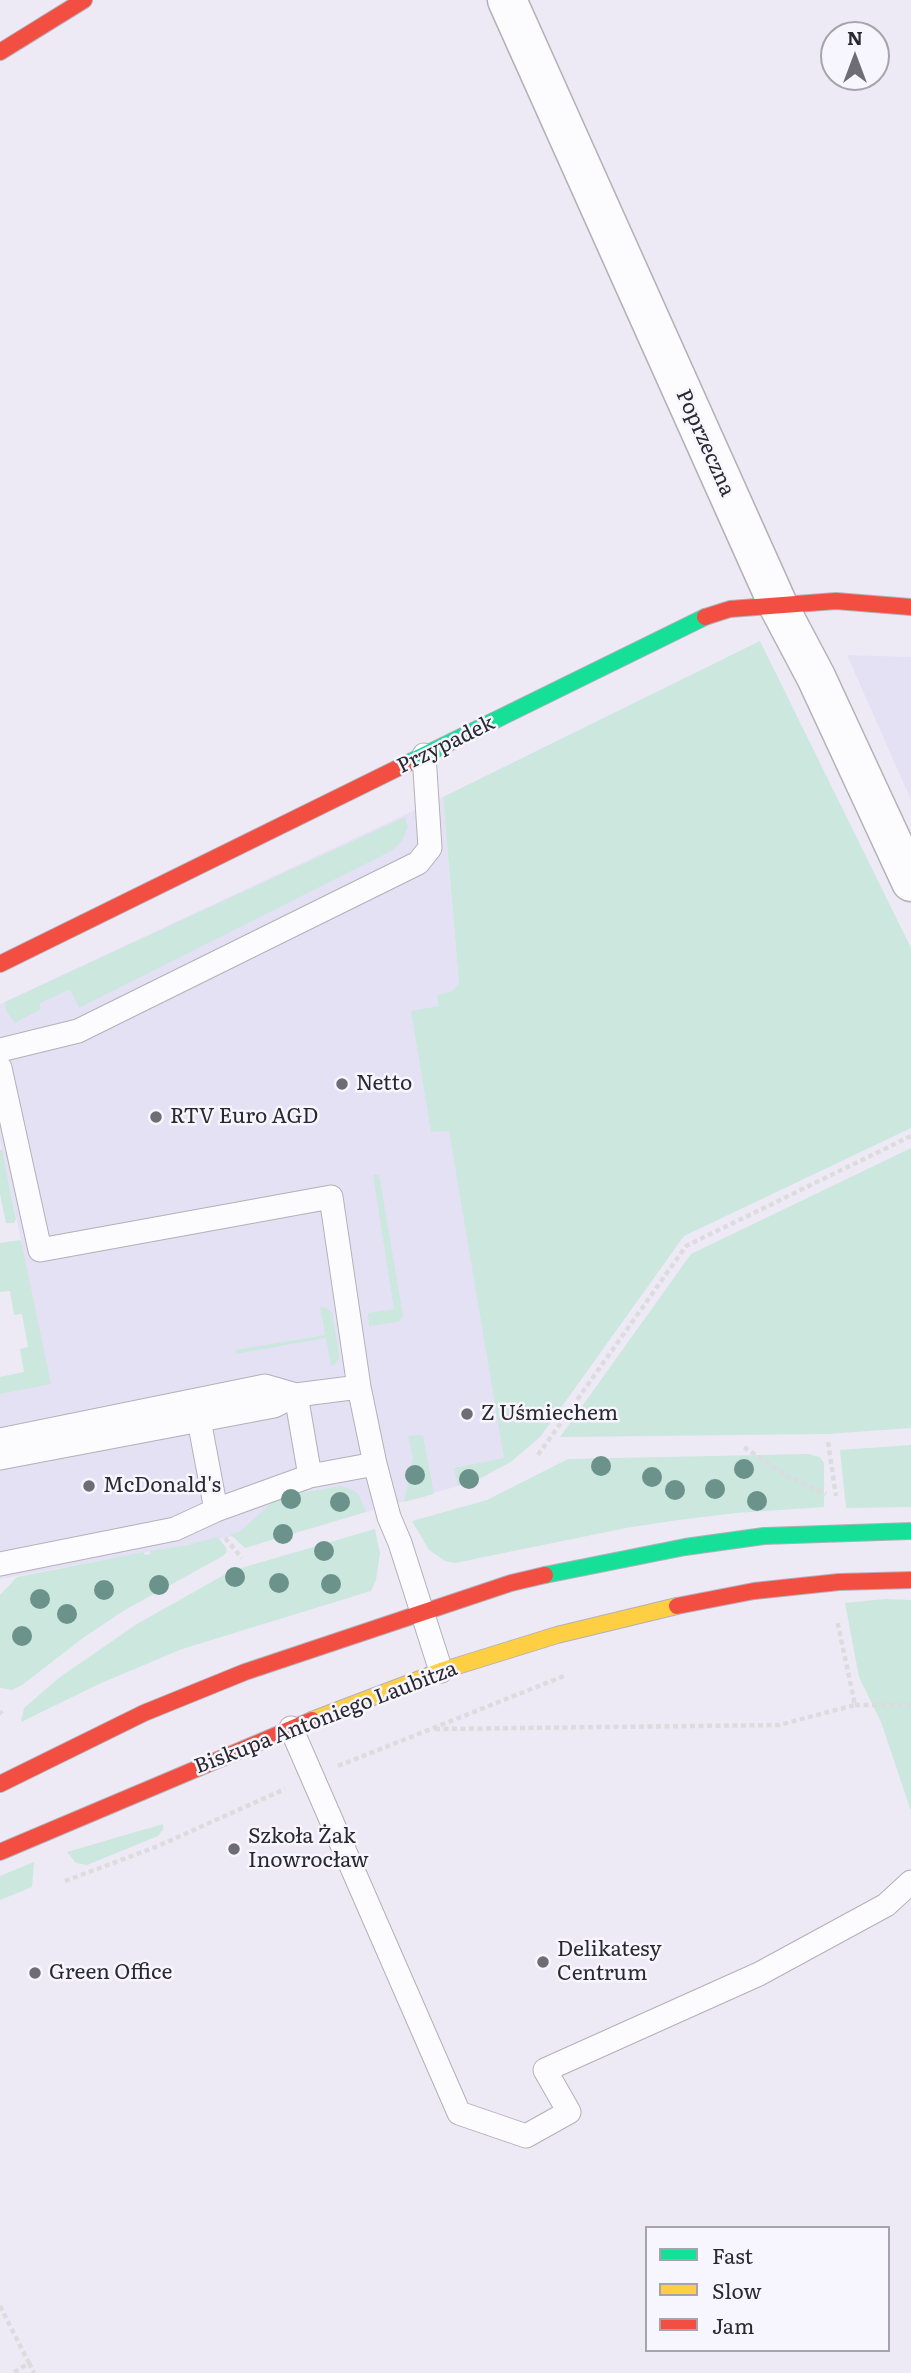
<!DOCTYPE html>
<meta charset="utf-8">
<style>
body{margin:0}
#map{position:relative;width:911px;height:2373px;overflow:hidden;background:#edeaf6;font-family:Literata,serif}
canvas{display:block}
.legend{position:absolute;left:645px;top:2226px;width:245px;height:126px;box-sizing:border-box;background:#f7f5fd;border:2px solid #a5a3ab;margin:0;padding:9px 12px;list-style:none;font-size:21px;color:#2a2930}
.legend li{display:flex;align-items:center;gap:14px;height:35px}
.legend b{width:35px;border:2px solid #a5a3ab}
.north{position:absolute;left:820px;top:21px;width:70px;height:70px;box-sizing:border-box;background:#f7f5fd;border:2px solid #a5a3ab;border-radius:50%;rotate:0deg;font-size:19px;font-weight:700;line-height:28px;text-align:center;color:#2a2930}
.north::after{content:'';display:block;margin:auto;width:24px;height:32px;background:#6e6d75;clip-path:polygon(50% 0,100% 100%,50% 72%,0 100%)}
</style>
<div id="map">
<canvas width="911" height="2373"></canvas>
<ul class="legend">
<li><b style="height:9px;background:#16e098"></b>Fast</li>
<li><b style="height:9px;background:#ffcf43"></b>Slow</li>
<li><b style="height:9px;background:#f24e42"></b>Jam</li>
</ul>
<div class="north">N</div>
</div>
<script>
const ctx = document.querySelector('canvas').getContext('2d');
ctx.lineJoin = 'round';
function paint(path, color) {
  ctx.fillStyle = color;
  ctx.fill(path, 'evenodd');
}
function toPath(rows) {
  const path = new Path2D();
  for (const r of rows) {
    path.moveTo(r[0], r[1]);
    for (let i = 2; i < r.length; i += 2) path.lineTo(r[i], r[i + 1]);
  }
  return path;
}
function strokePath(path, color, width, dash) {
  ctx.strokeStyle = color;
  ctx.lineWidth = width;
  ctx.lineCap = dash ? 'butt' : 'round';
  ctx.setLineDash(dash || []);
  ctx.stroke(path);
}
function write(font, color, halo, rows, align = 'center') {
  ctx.font = font + ' Literata,serif';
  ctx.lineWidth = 5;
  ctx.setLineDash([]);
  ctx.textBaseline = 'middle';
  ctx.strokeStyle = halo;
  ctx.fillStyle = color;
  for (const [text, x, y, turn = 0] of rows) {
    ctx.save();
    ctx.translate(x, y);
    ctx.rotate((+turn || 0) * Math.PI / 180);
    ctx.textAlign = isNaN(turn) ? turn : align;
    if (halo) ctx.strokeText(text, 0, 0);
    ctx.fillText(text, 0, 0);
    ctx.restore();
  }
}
const built = toPath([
 [847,655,911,657,911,800],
 [443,797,459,984,512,1461,481,1478,458,1486,366,1512,0,1579,0,1388,42,1383,21,1240,0,1140,0,1004]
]);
const green = toPath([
 [760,641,911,948,911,1128,684,1236,540,1437,512,1461,481,1478,458,1486,454,1468,504,1458,449,1131,431,1132,411,1011,439,1006,437,995,451,992,459,984,443,797],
 [405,817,408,827,401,842,393,850,79,1008,70,989,39,1004,41,1009,15,1023,6,1011,5,1002],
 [911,1148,911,1428,827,1434,560,1437,691,1254],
 [2,1149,16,1219,14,1223,6,1223,0,1194,0,1150],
 [379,1174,403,1316,399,1322,369,1326,368,1313,394,1309,373,1175],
 [21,1240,51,1384,0,1394,0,1377,24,1372,20,1349,28,1347,22,1314,14,1315,10,1291,0,1292,0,1243],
 [320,1307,327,1308,332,1313,339,1354,339,1359,334,1365,331,1366,326,1338,236,1354,235,1350,325,1335],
 [419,1435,423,1436,434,1494,404,1502,413,1458,408,1436],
 [911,1445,911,1507,846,1508,840,1450],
 [808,1454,820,1457,824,1463,824,1507,736,1513,678,1520,626,1528,455,1563,445,1561,429,1550,412,1521,487,1500,568,1459],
 [341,1486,353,1490,358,1494,366,1512,245,1548,230,1534,239,1532,274,1501,285,1496],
 [375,1529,380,1553,376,1580,371,1591,182,1649,99,1684,21,1722,24,1708,60,1677,137,1624,231,1571],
 [218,1537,226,1548,227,1552,223,1556,123,1611,83,1638,22,1685,12,1690,0,1688,0,1595,17,1577,144,1552,145,1555,150,1554,150,1551,187,1545],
 [885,1599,911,1600,911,1811,881,1722,859,1677,845,1603],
 [163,1824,163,1830,158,1836,87,1865,76,1863,67,1852],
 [34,1862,32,1887,0,1900,0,1876]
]);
const path = toPath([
 [828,1442,836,1496],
 [744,1447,787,1476,826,1494],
 [538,1455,686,1246,911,1136],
 [225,1538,242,1558],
 [855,1705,911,1705],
 [0,1711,2,1714],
 [435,1729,779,1725,855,1705,837,1620],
 [338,1766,564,1676],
 [65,1881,158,1846,285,1789],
 [0,2306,29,2363,13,2373],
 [29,2363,34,2373]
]);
const lane = toPath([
 [0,1050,78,1031,418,863,430,848,424,755],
 [0,1068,40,1250,331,1197,359,1387,375,1464,389,1517,400,1543,441,1671],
 [296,1395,310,1476],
 [199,1420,216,1510],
 [0,1440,265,1386,296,1395],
 [0,1458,274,1406,296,1395,359,1387],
 [0,1564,175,1529,216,1510,310,1476,375,1464],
 [291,1728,459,2113,526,2136,569,2112,545,2070,759,1974,886,1905,911,1882]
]);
const street = toPath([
 [507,0,779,607,816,677,911,882]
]);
const fast = toPath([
 [406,764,705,617],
 [545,1575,685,1547,764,1536,911,1531]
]);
const slow = toPath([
 [312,1720,441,1671,557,1635,677,1606]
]);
const jam = toPath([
 [0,52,84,0],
 [705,617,730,609,836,601,911,607],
 [0,964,406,764],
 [677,1606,754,1591,839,1582,911,1580],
 [0,1784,144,1713,245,1672,511,1583,545,1575],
 [0,1852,312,1720]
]);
const trees = [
 [601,1466],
 [744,1469],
 [415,1475],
 [652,1477],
 [469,1479],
 [715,1489],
 [675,1490],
 [291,1499],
 [757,1501],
 [340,1502],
 [283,1534],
 [324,1551],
 [235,1577],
 [279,1583],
 [331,1584],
 [159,1585],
 [104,1590],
 [40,1599],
 [67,1614],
 [22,1636]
];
const markers = [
 [342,1084,7,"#6e6d75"],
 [156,1117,7,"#6e6d75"],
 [467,1414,7,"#6e6d75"],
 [89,1486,7,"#6e6d75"],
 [234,1849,7,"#6e6d75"],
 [543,1962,7,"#6e6d75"],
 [35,1973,7,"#6e6d75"]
];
const streetNames = [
 ["Poprzeczna",705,443,66],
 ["Przypadek",446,745,-26],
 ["Biskupa Antoniego Laubitza",326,1718,-21]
];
const poiNames = [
 ["Netto",356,1084],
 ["RTV Euro AGD",170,1117],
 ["Z Uśmiechem",481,1414],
 ["McDonald's",103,1486],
 ["Szkoła Żak",248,1837],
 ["Inowrocław",248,1861],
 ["Delikatesy",557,1950],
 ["Centrum",557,1974],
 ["Green Office",49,1973]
];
paint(built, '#e5e1f5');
paint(green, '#cbe7de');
strokePath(lane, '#b2b0b8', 25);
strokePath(street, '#b2b0b8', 41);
strokePath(fast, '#b2b0b8', 18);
strokePath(slow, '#b2b0b8', 18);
strokePath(jam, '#b2b0b8', 18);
strokePath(path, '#dcdcdf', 4.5, [5, 3.5]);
strokePath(lane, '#fcfcfe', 23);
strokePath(street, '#fcfcfe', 38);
strokePath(fast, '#16e098', 16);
strokePath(slow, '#ffcf43', 16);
strokePath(jam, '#f24e42', 16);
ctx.fillStyle = '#6b938b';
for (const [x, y] of trees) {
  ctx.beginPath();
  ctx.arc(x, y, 10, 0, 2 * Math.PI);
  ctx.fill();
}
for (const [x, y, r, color] of markers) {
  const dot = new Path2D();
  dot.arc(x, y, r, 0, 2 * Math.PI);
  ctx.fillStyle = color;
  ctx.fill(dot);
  strokePath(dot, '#f7f5fd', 2.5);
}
write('21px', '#2a2930', '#f7f5fd', streetNames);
write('21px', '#2a2930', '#f7f5fd', poiNames, 'left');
</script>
